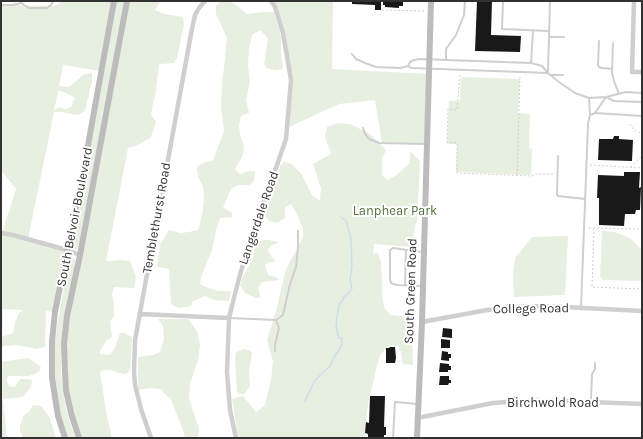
<!DOCTYPE html>
<style>
body{margin:0}
#map{position:relative;width:643px;height:439px;overflow:hidden;background:#fff;font-family:Karla,sans-serif}
canvas{display:block}
.frame{position:absolute;inset:0;border:2px solid #323232;pointer-events:none}
</style>
<div id="map">
<canvas width="643" height="439"></canvas>
<div class="frame"></div>
</div>
<script>
const ctx = document.querySelector('canvas').getContext('2d');
ctx.lineJoin = 'round';
function paint(path, color) {
  ctx.fillStyle = color;
  ctx.fill(path, 'evenodd');
}
function toPath(rows) {
  const path = new Path2D();
  for (const r of rows) {
    path.moveTo(r[0], r[1]);
    for (let i = 2; i < r.length; i += 2) path.lineTo(r[i], r[i + 1]);
  }
  return path;
}
function strokePath(path, color, width, dash) {
  ctx.strokeStyle = color;
  ctx.lineWidth = width;
  ctx.lineCap = dash ? 'butt' : 'round';
  ctx.setLineDash(dash || []);
  ctx.stroke(path);
}
function write(font, color, halo, rows, align = 'center') {
  ctx.font = font + ' Karla,sans-serif';
  ctx.lineWidth = 4;
  ctx.setLineDash([]);
  ctx.textBaseline = 'middle';
  ctx.strokeStyle = halo;
  ctx.fillStyle = color;
  for (const [text, x, y, turn = 0] of rows) {
    ctx.save();
    ctx.translate(x, y);
    ctx.rotate((+turn || 0) * Math.PI / 180);
    ctx.textAlign = isNaN(turn) ? turn : align;
    if (halo) ctx.strokeText(text, 0, 0);
    ctx.fillText(text, 0, 0);
    ctx.restore();
  }
}
const green = toPath([
 [64,1,112,1,101,71,63,65,59,86,69,87,83,75,92,73,92,81,85,111,80,114,75,115,63,112,54,112,28,239,67,250,55,312,46,311,45,347,37,349,16,345,5,346,1,347,1,354,1,233,2,233,16,189,1,170,1,5,54,6],
 [58,91,64,92,75,98,71,107,65,109,59,107,54,111],
 [3,309,23,310,19,313,15,323,13,333,2,337],
 [117,1,125,1,79,244,77,250,74,250,71,247,72,244,84,183],
 [127,1,161,1,155,10,164,14,183,17,184,24,177,58,174,63,159,64,156,91,153,103,151,115,156,122,152,134,150,138,138,145,128,148,106,261,113,261,118,260,130,261,136,277,134,288,114,287,112,294,114,305,114,317,110,321,112,337,106,341,100,351,100,354,110,355,114,350,120,333,124,333,132,337,130,371,125,374,118,373,111,370,104,370,100,372,107,417,112,438,79,438,71,413,64,344],
 [222,1,229,1,239,7,247,14,263,12,274,12,281,37,281,51,283,69,276,70,266,68,264,64,265,59,268,38,260,30,252,35,249,49,248,66,250,82,246,100,249,113,241,116,239,125,240,135,243,142,244,150,242,157,235,169,240,174,249,171,255,171,254,181,250,185,238,185,231,189,223,208,231,212,233,217,220,218,216,231,212,251,207,262,201,277,200,284,206,287,218,291,231,291,229,301,214,300,205,296,193,301,191,306,178,308,171,304,169,269,157,267,160,245,169,230,180,233,189,232,198,230,202,216,203,208,204,196,203,187,198,176,197,168,201,164,213,160,224,131,221,107,222,82,224,68,227,38,216,14,216,5],
 [271,1,333,1,332,69,429,74,427,144,382,143,375,100,339,104,287,128,291,80,283,33],
 [461,77,520,79,518,113,530,114,529,148,532,149,531,175,456,172,457,144,447,144,449,101,460,101],
 [338,123,350,124,370,134,386,150,382,159,382,175,387,180,395,176,410,163,410,151,420,161,417,222,415,226,412,247,374,244,373,255,377,252,381,261,382,280,382,296,384,307,390,315,402,316,406,318,412,338,413,365,403,364,401,352,398,346,390,345,380,355,377,366,368,403,365,438,238,438,232,399,243,396,256,412,265,405,271,380,273,361,267,340,276,311,286,269,298,247,303,237,303,229,296,212,291,204,285,207,285,218,277,223,269,221,264,214,280,166,284,162,292,164,302,175,312,195,320,201,321,188,313,164,331,154,325,136,327,127],
 [602,231,614,232,625,236,632,240,641,249,642,252,642,281,603,280,600,277],
 [568,236,565,295,514,297,513,277,515,258,532,237],
 [263,240,269,240,279,242,271,246,268,250,271,256,275,260,275,262,270,262,265,265,268,275,276,277,279,280,262,282,258,288,260,296,259,298,256,298,245,293,240,285,243,276,252,261,256,245,258,242],
 [73,258,75,259,75,262,63,336,61,356,61,375,66,409,75,438,67,438,62,421,55,386,53,356,58,321,69,259],
 [158,319,188,319,197,331,200,345,198,360,190,384,189,398,199,429,198,438,185,438,183,430,171,400,160,389,150,388,138,390,138,357,153,355,160,352,164,339,163,326],
 [244,349,249,350,252,353,249,372,250,386,244,394,239,394,237,392,235,360,236,352],
 [28,358,41,367,39,372,29,376,8,376,7,381,10,387,15,387,20,379,27,379,32,380,31,387,23,397,3,399,7,438,1,438,1,362],
 [33,405,41,406,50,418,56,438,23,438,20,431,20,425,24,415,29,412]
]);
const stream = toPath([
 [305,401,315,380,330,366,333,359,342,345,342,338,339,338,336,327,337,317,339,305,345,296,352,289,350,279,352,267,351,238,346,221,341,217]
]);
const building = toPath([
 [352,1,381,1,381,10,375,10,375,5,352,4],
 [383,1,403,1,403,6,399,6,399,8,385,7,385,5,383,5],
 [477,1,492,1,491,35,521,36,520,52,475,51],
 [614,136,619,136,619,139,633,140,632,161,598,160,599,139,613,139],
 [624,172,640,172,639,188,641,187,640,210,636,210,635,214,625,214,624,226,599,225,599,198,597,198,598,175,624,176],
 [443,328,452,329,452,338,442,337],
 [441,339,450,340,450,348,441,348],
 [390,347,395,347,396,358,395,363,386,363,386,348,389,348],
 [442,351,448,352,448,354,451,354,451,358,449,358,449,361,441,360],
 [440,363,449,364,449,366,451,366,451,370,448,370,448,372,439,372],
 [440,376,449,376,449,380,451,380,451,383,449,383,448,385,439,385],
 [370,396,385,396,384,427,386,427,386,435,384,435,384,438,368,438,368,434,365,433,366,422,369,423]
]);
const path = toPath([
 [382,10,424,11],
 [460,75,457,110,448,109,447,142,457,143,457,173,532,176,536,174,553,174],
 [630,124,634,130,638,132,642,133],
 [590,165,642,168],
 [631,167,642,156],
 [517,175,520,77],
 [641,197,642,197],
 [589,228,642,229],
 [594,228,592,287,642,289]
]);
const lane = toPath([
 [503,1,502,29,549,31],
 [550,1,549,37,564,37],
 [21,3,29,8,47,8,52,4,53,1],
 [1,5,13,5,21,3,23,1],
 [599,41,598,65,599,67,602,68,612,69],
 [613,43,612,73,614,81,619,94],
 [352,54,356,59,365,63,376,67,400,68,408,66,411,68,548,73],
 [446,60,446,49,456,35,464,15,465,1],
 [531,63,533,31],
 [408,66,410,62,414,60,419,59,531,63,542,66,548,73,559,82,575,93,589,98,606,97,626,92,642,93],
 [548,71,549,37],
 [550,75,563,75],
 [595,113,606,97,614,101,642,102],
 [590,115,595,113,642,116],
 [363,128,365,134,369,139,379,143,425,144],
 [558,156,557,194,558,196,585,199],
 [405,285,406,250],
 [421,286,397,285,391,283,390,279,390,250,393,248,422,252],
 [581,307,588,124,590,115,589,98],
 [230,318,276,320,279,328,275,345,275,351],
 [276,320,283,315,290,284,296,267,298,247,298,231],
 [591,401,592,374,595,369,595,363],
 [393,438,395,402,418,404]
]);
const street = toPath([
 [634,1,632,72,642,72],
 [1,233,13,235,67,250,80,255],
 [140,314,229,318],
 [422,322,487,310,517,307,545,306,642,311],
 [417,418,493,403,536,400,642,404],
 [151,438,141,409,135,385,134,372,135,340,191,34,195,15,199,8,205,1],
 [236,438,230,410,227,372,229,318,238,282,246,254,286,139,291,80,283,33,275,7,271,1]
]);
const secondary = toPath([
 [65,438,58,416,52,378,52,341,55,312,85,162,114,1],
 [79,438,71,413,66,390,65,372,64,344,67,316,80,255,127,1],
 [417,438,422,322,431,1]
]);
const parkNames = [
 ["Lanphear Park",395,211]
];
const streetNames = [
 ["South Belvoir Boulevard",75,217,-79],
 ["Temblethurst Road",157,218,-80],
 ["Langerdale Road",259,218,-71],
 ["South Green Road",411,291,-88],
 ["College Road",531,309,-1],
 ["Birchwold Road",553,403]
];
paint(green, '#e7efe0');
strokePath(stream, '#cbdfef', 1.5);
paint(building, '#191919');
strokePath(path, '#cfcfcf', 1, [2, 2]);
strokePath(lane, '#cfcfcf', 2);
strokePath(street, '#cfcfcf', 4.5);
strokePath(secondary, '#bcbcbc', 6);
write('13px', '#51703c', '#fff', parkNames);
write('13px', '#323232', '#fff', streetNames);
</script>
